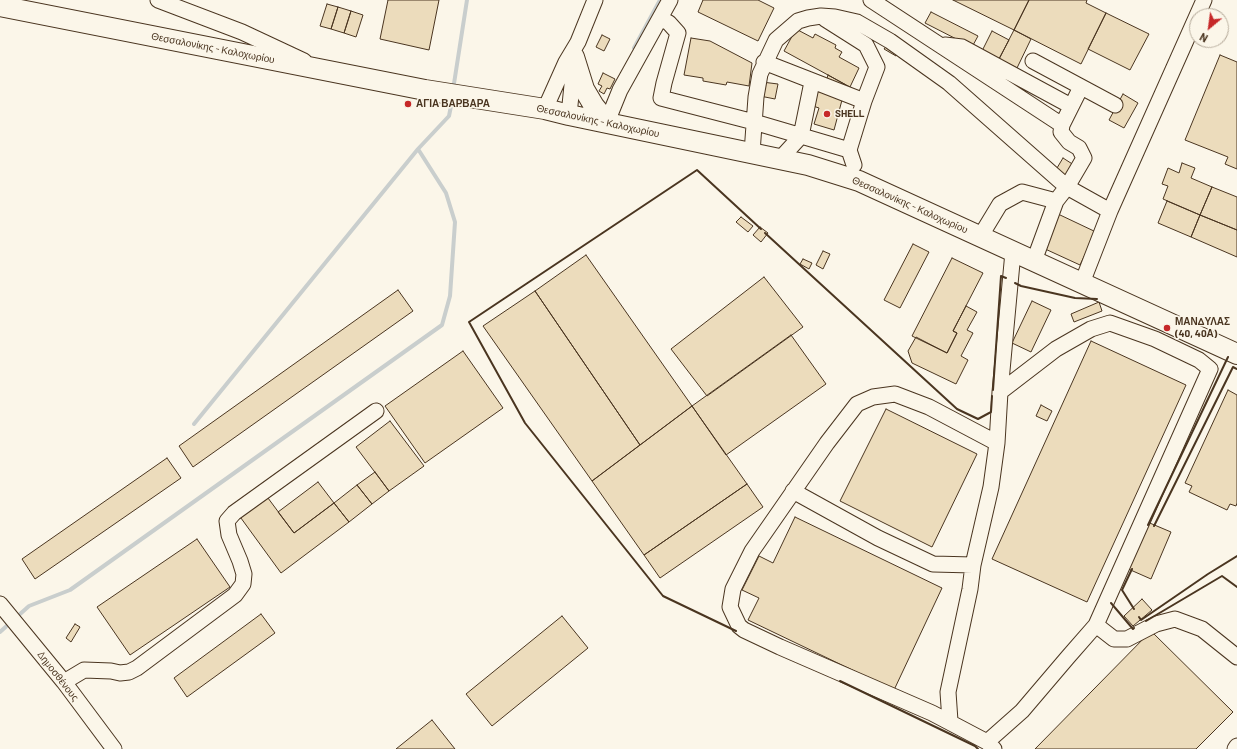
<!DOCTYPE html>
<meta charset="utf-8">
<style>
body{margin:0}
#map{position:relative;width:1237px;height:749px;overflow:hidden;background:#fbf6e9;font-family:Barlow,sans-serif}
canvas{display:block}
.north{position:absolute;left:1189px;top:8px;width:40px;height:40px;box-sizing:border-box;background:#fbf6e9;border:1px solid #b4a999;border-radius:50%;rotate:209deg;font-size:11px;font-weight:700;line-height:16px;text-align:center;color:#4a3520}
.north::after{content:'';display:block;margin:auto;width:14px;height:18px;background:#c62828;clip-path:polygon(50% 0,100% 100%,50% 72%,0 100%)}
</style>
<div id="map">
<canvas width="1237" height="749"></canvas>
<div class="north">N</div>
</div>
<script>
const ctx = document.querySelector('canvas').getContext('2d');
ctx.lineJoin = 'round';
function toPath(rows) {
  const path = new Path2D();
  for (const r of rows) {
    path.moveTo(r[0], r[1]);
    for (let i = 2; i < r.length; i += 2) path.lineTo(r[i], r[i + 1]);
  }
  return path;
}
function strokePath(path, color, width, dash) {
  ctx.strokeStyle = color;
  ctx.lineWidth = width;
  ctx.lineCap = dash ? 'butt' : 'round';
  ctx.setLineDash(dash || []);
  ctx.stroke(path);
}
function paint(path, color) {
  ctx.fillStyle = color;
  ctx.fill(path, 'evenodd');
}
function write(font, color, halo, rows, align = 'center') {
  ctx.font = font + ' Barlow,sans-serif';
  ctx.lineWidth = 3;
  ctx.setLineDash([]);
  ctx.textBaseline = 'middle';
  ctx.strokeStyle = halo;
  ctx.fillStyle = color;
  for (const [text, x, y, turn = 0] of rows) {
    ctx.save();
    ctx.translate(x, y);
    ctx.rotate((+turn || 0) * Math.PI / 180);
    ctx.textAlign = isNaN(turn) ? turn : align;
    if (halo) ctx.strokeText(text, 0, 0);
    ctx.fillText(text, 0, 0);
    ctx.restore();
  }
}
const stream = toPath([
 [634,48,660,0],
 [453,90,467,0],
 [194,424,418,149],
 [0,632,29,606,70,590,442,325,450,296,455,222,446,193,418,149,449,116,452,101]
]);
const building = toPath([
 [388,0,439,0,429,50,380,39,388,0],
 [703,0,758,0,774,8,758,41,698,12,703,0],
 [953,0,1029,0,1014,30,953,0],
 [1029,0,1087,0,1086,3,1106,13,1081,64,1014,30,1029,0],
 [327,4,338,7,331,29,320,26,327,4],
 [338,7,351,11,344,33,331,29,338,7],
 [351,11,363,15,356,37,344,33,351,11],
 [931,12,978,36,972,47,925,23,931,12],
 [1106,13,1149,34,1130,70,1088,49,1106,13],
 [796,29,813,38,815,34,836,45,835,48,842,52,839,57,859,68,850,87,784,51,796,29],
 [1014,30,1031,39,1017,68,999,59,1014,30],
 [992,31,1009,40,999,59,982,51,992,31],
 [602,35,610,39,604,51,596,47,602,35],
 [691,38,710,41,752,63,749,86,727,82,726,85,703,81,703,78,684,75,691,38],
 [887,45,898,51,896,56,884,49,887,45],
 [1220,55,1237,62,1237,169,1225,164,1228,157,1185,140,1220,55],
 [603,73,615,79,610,89,607,88,604,94,599,91,602,86,598,84,603,73],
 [828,75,846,85,834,130,814,124,819,108,810,105,813,89,823,93,828,75],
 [762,82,778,84,775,99,760,96,762,82],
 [1123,94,1138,103,1124,128,1109,120,1123,94],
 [1063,158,1077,167,1068,182,1054,173,1063,158],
 [1182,163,1195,168,1191,178,1212,187,1200,215,1163,199,1168,186,1162,184,1168,168,1179,173,1182,163],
 [1212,187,1237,197,1237,230,1200,215,1212,187],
 [1167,201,1200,215,1191,237,1158,223,1167,201],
 [1058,214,1096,232,1080,265,1043,248,1058,214],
 [1200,215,1237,230,1237,257,1191,237,1200,215],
 [741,217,753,226,748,232,736,222,741,217],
 [760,227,768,233,761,242,753,235,760,227],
 [913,244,929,252,900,308,884,300,913,244],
 [823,251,830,254,823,269,816,265,823,251],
 [586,255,692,406,640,445,535,291,586,255],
 [952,258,983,273,953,331,957,333,947,353,912,336,952,258],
 [803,259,812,263,809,269,800,264,803,259],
 [764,277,803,327,707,396,671,349,764,277],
 [398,290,413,311,193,467,179,446,398,290],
 [535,291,640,445,592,481,483,326,535,291],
 [1032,301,1051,310,1031,352,1012,343,1032,301],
 [1099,302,1102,311,1074,322,1071,314,1099,302],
 [966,306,977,312,967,330,973,333,961,356,968,360,956,384,912,363,908,351,916,337,947,353,957,333,953,331,966,306],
 [791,335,826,384,726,455,692,406,791,335],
 [1091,341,1186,385,1087,602,992,559,1091,341],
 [463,351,503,408,425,463,385,406,463,351],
 [1228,390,1237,395,1237,503,1236,506,1230,504,1227,510,1189,492,1192,486,1185,483,1228,390],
 [1041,405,1052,411,1047,421,1036,416,1041,405],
 [692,406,747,484,644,555,592,481,692,406],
 [886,409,977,454,932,547,840,501,886,409],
 [390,421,424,466,389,491,356,447,390,421],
 [167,458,181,478,35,579,22,559,167,458],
 [375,472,389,491,372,504,357,485,375,472],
 [318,482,334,503,294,533,278,512,318,482],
 [747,484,763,507,660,578,644,555,747,484],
 [357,485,372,504,349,522,334,503,357,485],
 [265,494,294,533,334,503,349,522,281,573,238,514,265,494],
 [795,517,942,588,894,690,748,620,759,598,742,590,759,556,773,563,795,517],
 [1145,521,1171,532,1151,579,1126,568,1145,521],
 [197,539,230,587,130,655,97,607,197,539],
 [1142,599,1152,610,1133,626,1124,616,1142,599],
 [261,614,275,633,187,697,174,678,261,614],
 [562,616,588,648,492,726,466,694,562,616],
 [75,624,80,627,71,642,66,638,75,624],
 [1151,631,1233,712,1196,749,1035,749,1151,631],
 [432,720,455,749,396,749,432,720]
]);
const minor = toPath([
 [158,0,242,32,304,61],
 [871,0,1062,125],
 [660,18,669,23,678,33,664,83,661,98,754,122,849,150],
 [825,19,866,45,877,67,864,101,849,150,854,165],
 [945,45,962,47,1071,106],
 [1033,61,1115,105],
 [764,62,864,101],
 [545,109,566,62,578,42,595,0],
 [569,115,574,65],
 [607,122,620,90,670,0],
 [752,153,756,97,760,74,776,40,798,21,808,18,821,16,835,17,857,22,890,41,949,83,1067,187,1110,211],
 [780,159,801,136,812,82],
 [980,237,1000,204,1022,192,1056,201],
 [1034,261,1056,201,1067,187,1084,158,1079,148,1069,142,1061,132,1062,125,1081,87],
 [1082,283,1110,211,1204,0],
 [793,491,878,538,933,564,973,565],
 [0,604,64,682,114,749],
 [1096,625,1114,639,1127,639,1156,624,1175,619,1202,629,1237,657],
 [64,682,84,670,111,671,120,673,129,672,137,668,235,595,243,584,244,574,240,561,229,535,227,521,234,513,376,411],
 [950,721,948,692,970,589,973,565,991,487,997,443,1000,392,1013,252],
 [987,742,1022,711,1068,657,1096,625,1210,369,1199,360,1155,339,1110,323,1091,329,1056,349,1000,392],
 [994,749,987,742,932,713,780,647,744,630,739,626,730,607,733,589,752,551,827,443,857,404,873,397,895,394,929,407,997,443],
 [1235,749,1237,746]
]);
const major = toPath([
 [0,6,425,90,545,109,569,115,808,165,859,181,1237,354],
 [574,57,584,89,594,106,607,122]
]);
const wall = toPath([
 [765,233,957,409,978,419,991,412,992,396],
 [1015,283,1021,286,1075,298,1097,299],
 [993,390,1001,276,1006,278],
 [1148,525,1228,357],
 [1154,526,1233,367,1237,369],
 [1132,569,1122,590,1134,609],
 [1111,603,1133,629,1134,628],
 [1139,617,1141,620,1208,574,1237,556],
 [1146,621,1222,576,1237,587],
 [736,631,663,596,525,423,469,322,697,170,761,229],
 [840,681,975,746,978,749]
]);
const markers = [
 [408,104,4,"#c62828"],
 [827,114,4,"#c62828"],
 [1167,328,4,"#c62828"]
];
const streetNames = [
 ["Θεσσαλονίκης - Καλοχωρίου",213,48,11],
 ["Θεσσαλονίκης - Καλοχωρίου",598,121,12],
 ["Θεσσαλονίκης - Καλοχωρίου",910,205,24],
 ["Δημοσθένους",58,676,52]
];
const poiNames = [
 ["ΑΓΙΑ ΒΑΡΒΑΡΑ",416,104],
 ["SHELL",835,114],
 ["ΜΑΝΔΥΛΑΣ",1175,322],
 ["(40, 40Α)",1175,334]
];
strokePath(stream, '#c9cecd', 4);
paint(building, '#ecdcbc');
strokePath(building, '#4a3520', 1);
strokePath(minor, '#4a3520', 17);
strokePath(major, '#4a3520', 22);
strokePath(minor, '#fbf6e9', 15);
strokePath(major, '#fbf6e9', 20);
strokePath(wall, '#4a3520', 2);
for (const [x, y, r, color] of markers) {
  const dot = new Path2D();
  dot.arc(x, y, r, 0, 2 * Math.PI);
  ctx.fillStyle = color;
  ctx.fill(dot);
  strokePath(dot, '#fbf6e9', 1.5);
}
write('10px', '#4a3520', '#fbf6e9', streetNames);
write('bold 10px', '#4a3520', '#fbf6e9', poiNames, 'left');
</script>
